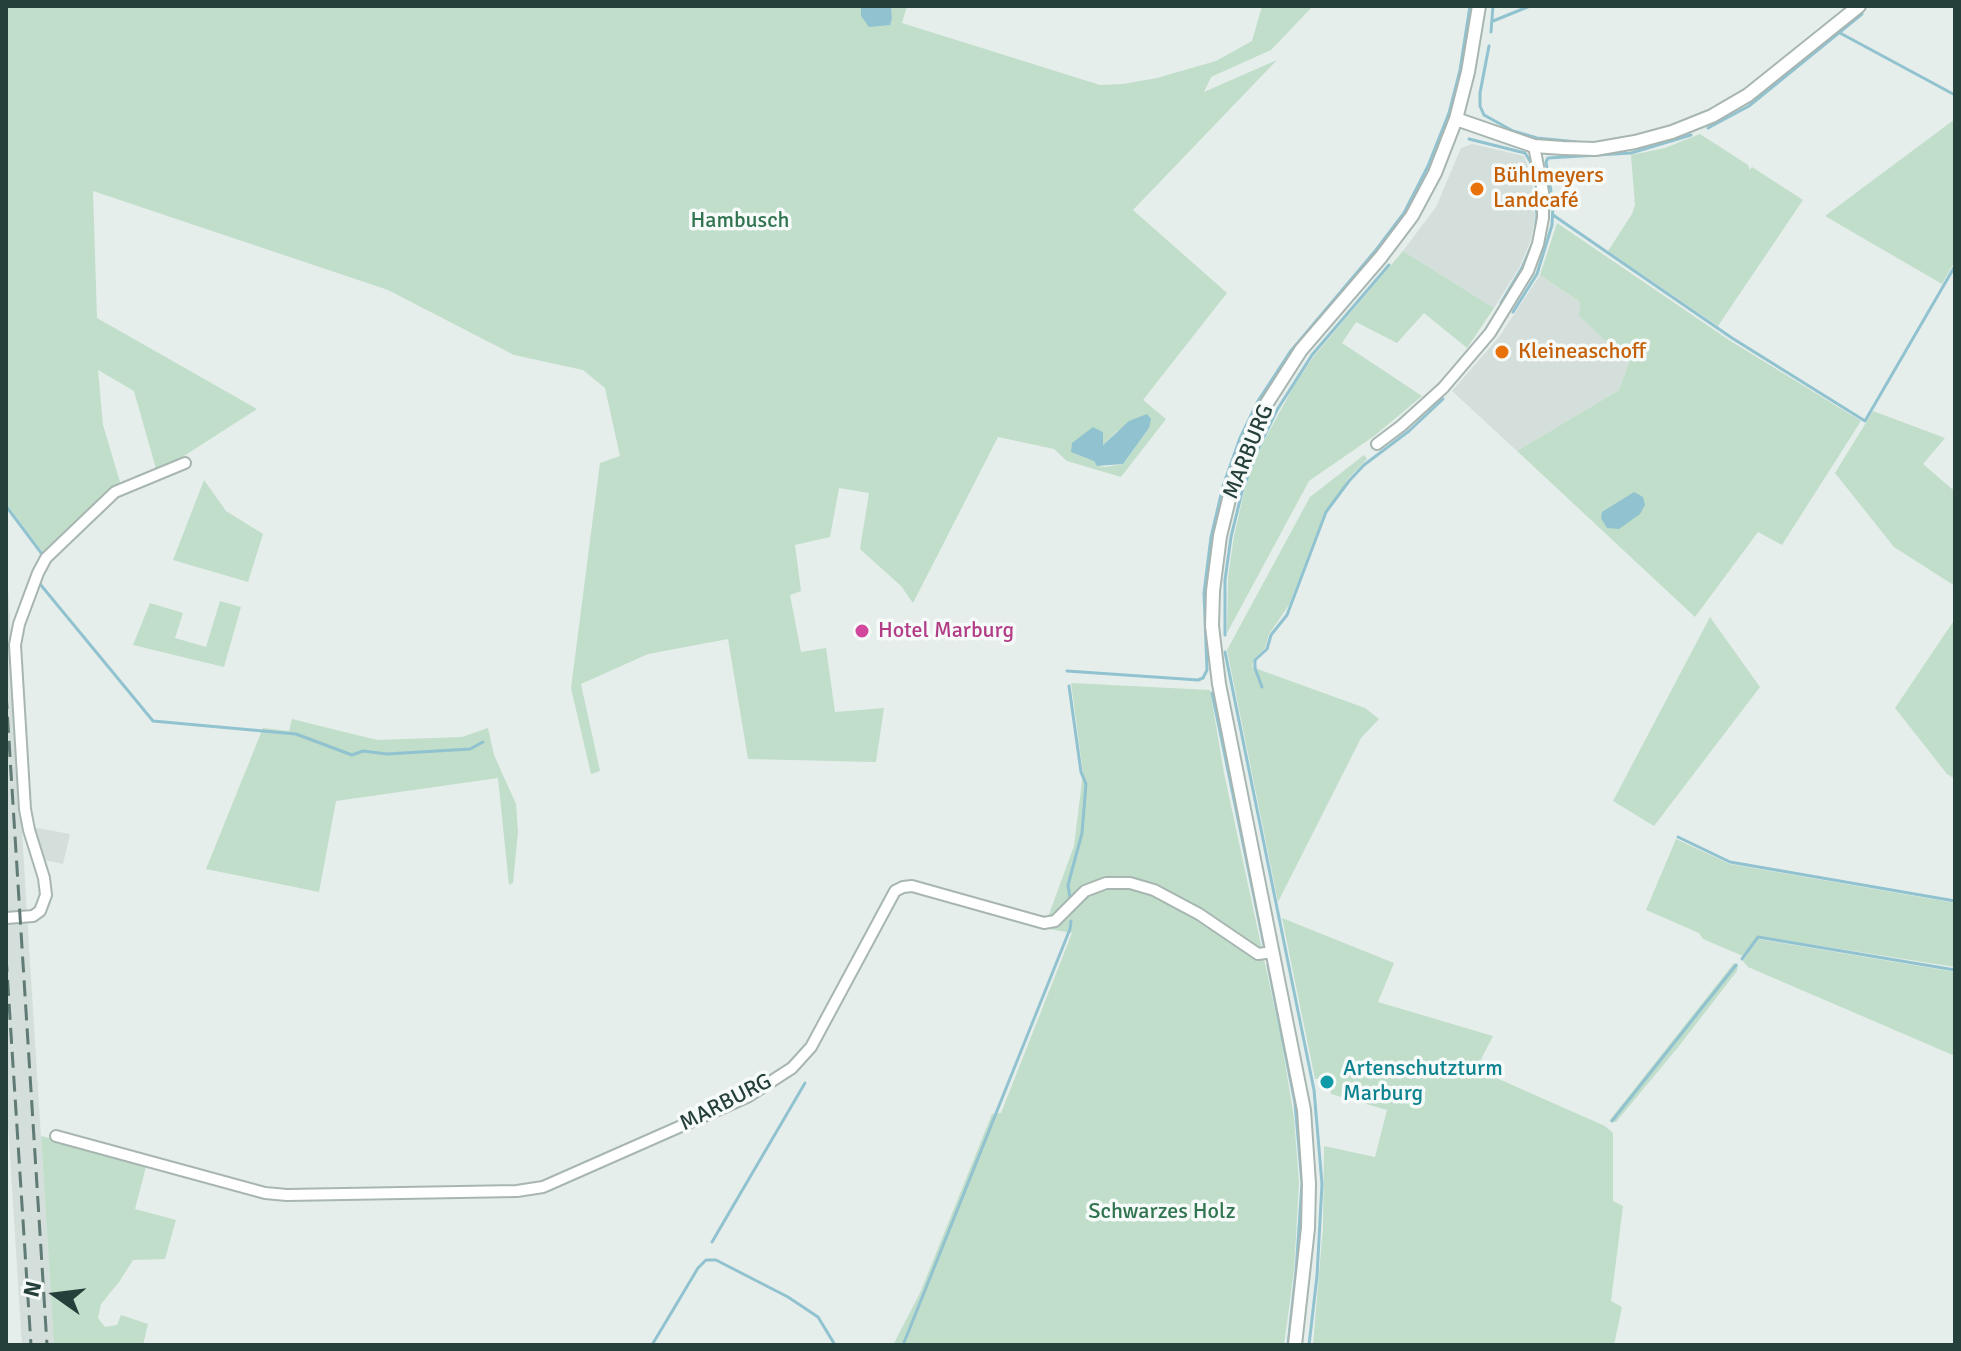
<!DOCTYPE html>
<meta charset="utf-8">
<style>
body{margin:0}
#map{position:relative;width:1961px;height:1351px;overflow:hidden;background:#e6eeeb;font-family:Signika,sans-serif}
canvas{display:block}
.frame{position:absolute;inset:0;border:8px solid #253f3a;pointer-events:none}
.north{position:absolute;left:16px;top:1255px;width:80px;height:80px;-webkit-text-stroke:6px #f6faf9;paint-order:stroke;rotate:284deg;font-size:22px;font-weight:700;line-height:32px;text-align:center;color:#253f3a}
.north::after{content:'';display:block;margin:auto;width:28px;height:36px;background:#253f3a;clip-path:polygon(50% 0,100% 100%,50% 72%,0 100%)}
</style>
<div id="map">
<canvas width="1961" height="1351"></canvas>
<div class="frame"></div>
<div class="north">N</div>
</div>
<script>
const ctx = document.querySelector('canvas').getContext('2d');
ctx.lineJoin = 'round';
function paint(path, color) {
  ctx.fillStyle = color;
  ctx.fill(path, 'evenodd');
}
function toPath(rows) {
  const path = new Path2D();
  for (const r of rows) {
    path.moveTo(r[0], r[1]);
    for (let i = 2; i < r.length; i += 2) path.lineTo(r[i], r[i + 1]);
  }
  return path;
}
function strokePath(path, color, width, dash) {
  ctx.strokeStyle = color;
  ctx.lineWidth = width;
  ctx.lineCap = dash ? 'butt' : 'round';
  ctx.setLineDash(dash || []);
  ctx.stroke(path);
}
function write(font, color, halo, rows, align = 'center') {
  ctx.font = font + ' Signika,sans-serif';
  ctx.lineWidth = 7;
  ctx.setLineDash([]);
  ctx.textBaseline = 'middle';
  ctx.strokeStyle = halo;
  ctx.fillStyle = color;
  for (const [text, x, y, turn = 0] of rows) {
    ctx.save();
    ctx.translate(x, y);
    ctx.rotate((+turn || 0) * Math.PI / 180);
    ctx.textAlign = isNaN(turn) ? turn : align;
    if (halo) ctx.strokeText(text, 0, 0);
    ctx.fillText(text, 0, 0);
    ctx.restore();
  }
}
const built = toPath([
 [1472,144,1524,156,1532,178,1535,217,1531,240,1519,268,1494,308,1403,251,1436,207,1461,148],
 [1540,275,1580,302,1579,316,1629,361,1619,390,1517,451,1452,391,1499,337],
 [6,555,26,898,54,1345,22,1345,6,1093],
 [32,827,70,834,63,864,45,860]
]);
const green = toPath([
 [6,6,861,6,861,16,870,27,892,18,891,6,907,6,902,23,1100,85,1123,84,1157,78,1216,61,1252,41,1262,6,1313,6,1271,50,1211,77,1204,92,1277,60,1133,210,1227,293,1143,400,1166,419,1121,477,1067,461,1054,449,998,437,913,603,901,586,860,549,869,493,839,488,830,537,795,545,801,591,790,595,801,652,826,648,835,712,884,708,876,762,748,759,728,639,648,654,581,684,600,771,591,774,571,688,600,463,620,456,605,388,583,370,514,355,388,290,93,191,97,318,257,409,184,456,156,469,134,391,98,370,103,425,120,482,45,555,6,503],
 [1092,427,1103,432,1102,446,1117,431,1149,428,1123,464,1106,467,1097,466,1094,461],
 [1955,119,1955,261,1942,284,1825,216],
 [1700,134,1748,165,1750,170,1752,167,1803,200,1718,326,1608,251,1632,214,1635,205,1631,155,1665,148],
 [1557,223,1729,340,1861,421,1782,545,1758,532,1695,617,1517,451,1619,390,1629,362,1579,316,1580,302,1540,275],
 [1403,251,1494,308,1467,348,1424,313,1397,343,1356,322,1342,343,1422,396,1374,436,1309,481,1227,633,1228,577,1234,536,1244,492,1260,448,1295,384,1314,356],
 [1873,411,1945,438,1923,464,1952,489,1955,487,1955,586,1894,547,1835,473],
 [1364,455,1367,459,1347,480,1340,494,1325,511,1289,605,1269,634,1265,648,1254,659,1252,667,1365,708,1379,719,1361,738,1278,902,1227,650,1310,497],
 [204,480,226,511,263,534,248,582,173,560],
 [220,601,241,607,224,667,133,645,150,603,183,613,175,638,206,647],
 [1710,617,1760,687,1654,826,1613,801],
 [1955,619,1955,779,1947,774,1895,708],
 [1071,683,1210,690,1224,773,1281,1038,1294,1118,1299,1183,1294,1271,1284,1345,893,1345,920,1293,992,1114,1001,1113,1072,933,1044,928,1074,846,1083,773],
 [292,719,377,740,462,737,488,728,494,755,516,804,518,832,513,883,509,885,498,778,336,801,319,892,206,869,263,728,289,731],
 [1676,839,1730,864,1955,903,1955,967,1758,936,1743,956,1703,939,1699,933,1646,910],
 [1282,918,1394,963,1378,1002,1493,1036,1476,1069,1605,1126,1613,1133,1613,1201,1623,1206,1611,1301,1622,1307,1614,1345,1313,1345,1323,1227,1324,1146,1375,1157,1387,1110,1331,1094,1329,1078,1315,1079],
 [1758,939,1955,972,1955,1056,1748,967,1743,961],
 [1734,963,1738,965,1737,971,1679,1046,1616,1122,1609,1121],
 [41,1136,147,1163,135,1209,176,1220,165,1259,133,1260,119,1282,101,1304,98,1318,105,1327,117,1325,121,1315,148,1324,143,1345,54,1345]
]);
const water = toPath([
 [861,6,891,6,892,18,890,25,869,27,861,16],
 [1147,414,1151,419,1149,428,1123,464,1097,466,1094,461,1071,452,1072,443,1093,427,1103,432,1103,445,1129,421],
 [1634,492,1643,497,1645,505,1640,514,1619,529,1607,528,1601,518,1602,512]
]);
const stream = toPath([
 [1493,21,1530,6],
 [1491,32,1493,6],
 [1840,33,1955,95],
 [1489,46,1480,93,1480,106,1484,115,1513,131,1537,138,1577,142],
 [1708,128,1749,106,1862,14],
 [1469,139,1525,153,1530,161,1534,177],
 [1551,191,1546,162,1548,158,1631,153,1691,135],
 [1553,215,1732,338,1865,421,1955,266],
 [1501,303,1522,268,1534,240,1537,216,1535,189],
 [1513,312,1537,274,1552,225,1553,206],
 [6,506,42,554],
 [40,584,153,721,296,734,352,755,363,751,387,754,470,749,483,742],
 [1225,635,1225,580,1231,537,1242,492,1259,447,1277,410,1312,355,1389,265],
 [1225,652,1314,1090,1322,1184,1317,1276,1309,1345],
 [1067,671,1198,680,1203,678,1207,670,1204,593,1211,537,1223,486,1240,438,1258,401,1290,352,1376,250,1404,213,1428,166,1449,113,1460,70,1470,6],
 [1069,686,1081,772,1086,784,1082,833,1068,885,1070,898],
 [1262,687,1255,668,1255,660,1267,649,1271,635,1287,615,1326,512,1349,481,1364,465,1409,431,1443,399],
 [1212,693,1264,945],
 [1678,837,1730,862,1955,901],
 [1742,959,1758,937,1955,970],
 [1268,965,1295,1103,1302,1183,1296,1272,1288,1345],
 [1612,1121,1736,965],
 [712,1242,805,1083],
 [652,1345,698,1268,706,1260,716,1260,788,1297,818,1317,835,1345],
 [903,1345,1070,929,1071,921]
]);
const minor = toPath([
 [1377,444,1401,426,1443,388,1490,333,1528,271,1538,244,1543,218,1543,192,1534,146],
 [6,918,33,916,40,911,46,895,44,878,29,830,25,809,15,645,19,624,38,573,46,558,115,492,185,463],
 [56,1136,265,1193,287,1195,517,1191,543,1187,747,1097,792,1068,811,1047,895,891,903,887,912,886,1044,923,1055,921,1085,891,1106,883,1130,883,1154,890,1199,914,1258,954,1273,952]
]);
const tertiary = toPath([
 [1456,119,1534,146,1563,148,1595,149,1635,142,1672,132,1712,116,1748,95,1859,6],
 [1295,1345,1308,1228,1309,1184,1304,1110,1219,684,1212,626,1213,591,1220,536,1231,491,1248,443,1267,403,1301,350,1381,257,1412,216,1435,173,1456,119,1468,72,1479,6]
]);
const rail = toPath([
 [6,693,47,1345],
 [6,956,31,1345]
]);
const markers = [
 [1477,189,8,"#e8710a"],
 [1502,352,8,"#e8710a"],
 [862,631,8,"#d1479c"],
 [1327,1082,8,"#0f9aa8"]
];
const foodNames = [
 ["Bühlmeyers",1493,176],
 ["Landcafé",1493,201],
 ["Kleineaschoff",1518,352]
];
const parkNames = [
 ["Hambusch",740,221],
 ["Schwarzes Holz",1162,1212]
];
const streetNames = [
 ["MARBURG",1249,452,-68],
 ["MARBURG",726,1103,-27]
];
const hotelNames = [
 ["Hotel Marburg",878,631]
];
const cultureNames = [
 ["Artenschutzturm",1343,1069],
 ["Marburg",1343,1094]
];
paint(built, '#d4deda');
paint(green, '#c0deca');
paint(water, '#91c2cf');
strokePath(stream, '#91c2cf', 3);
strokePath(minor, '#a8b6b2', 14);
strokePath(tertiary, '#a8b6b2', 16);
strokePath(minor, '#fff', 10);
strokePath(tertiary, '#fff', 12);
strokePath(rail, '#607a75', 3, [16, 8]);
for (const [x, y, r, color] of markers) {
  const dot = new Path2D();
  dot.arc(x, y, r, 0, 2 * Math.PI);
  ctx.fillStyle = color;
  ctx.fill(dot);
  strokePath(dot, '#f6faf9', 3);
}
write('22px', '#c56008', '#f6faf9', foodNames, 'left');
write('22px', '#317450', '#f6faf9', parkNames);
write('22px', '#253f3a', '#f6faf9', streetNames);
write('22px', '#b23c85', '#f6faf9', hotelNames, 'left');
write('22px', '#0d838f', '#f6faf9', cultureNames, 'left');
</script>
